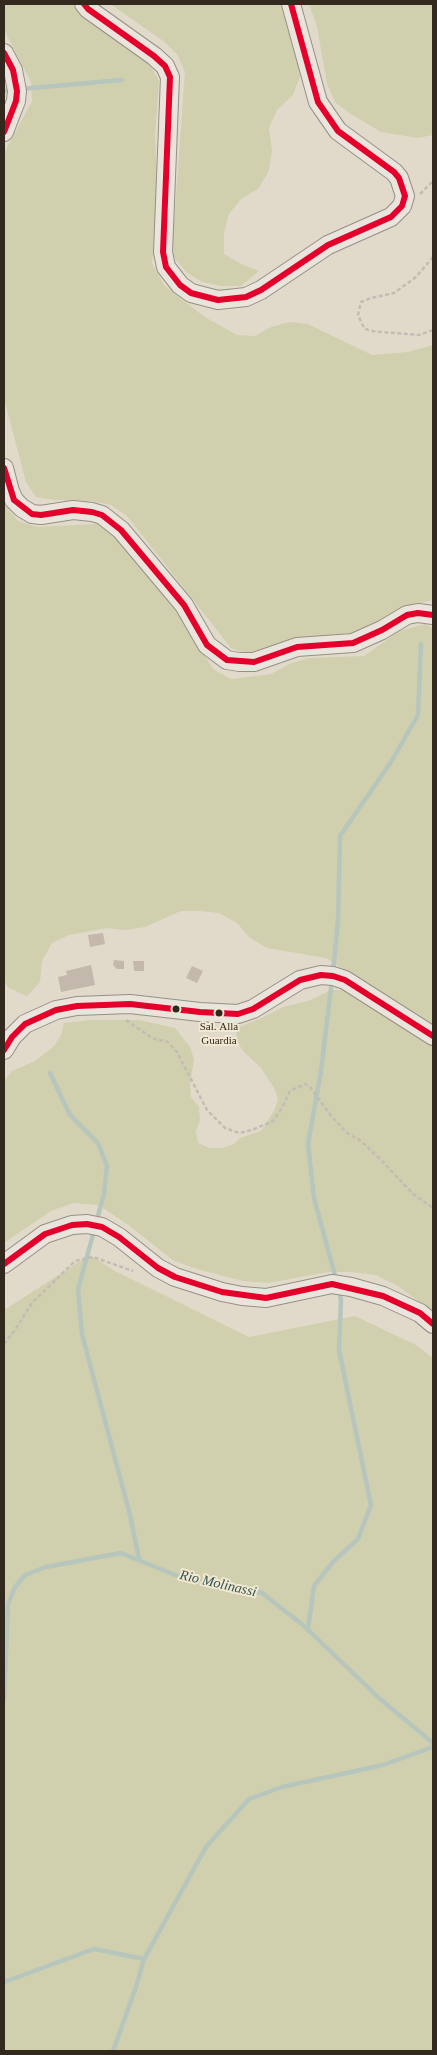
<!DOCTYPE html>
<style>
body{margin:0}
#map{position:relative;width:437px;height:2055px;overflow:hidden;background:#e1dacb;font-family:Georgia,serif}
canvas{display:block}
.frame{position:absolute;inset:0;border:5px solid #33281e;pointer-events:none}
</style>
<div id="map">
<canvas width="437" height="2055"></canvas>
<div class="frame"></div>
</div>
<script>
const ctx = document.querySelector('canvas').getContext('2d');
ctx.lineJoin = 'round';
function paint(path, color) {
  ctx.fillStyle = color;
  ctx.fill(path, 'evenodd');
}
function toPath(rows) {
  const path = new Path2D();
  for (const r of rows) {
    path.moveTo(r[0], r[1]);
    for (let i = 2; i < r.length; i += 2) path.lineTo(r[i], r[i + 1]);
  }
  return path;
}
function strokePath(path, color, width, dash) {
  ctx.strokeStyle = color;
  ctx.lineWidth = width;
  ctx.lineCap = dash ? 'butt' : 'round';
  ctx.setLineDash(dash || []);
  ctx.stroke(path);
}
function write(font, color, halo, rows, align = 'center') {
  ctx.font = font + ' Georgia,serif';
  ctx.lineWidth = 4;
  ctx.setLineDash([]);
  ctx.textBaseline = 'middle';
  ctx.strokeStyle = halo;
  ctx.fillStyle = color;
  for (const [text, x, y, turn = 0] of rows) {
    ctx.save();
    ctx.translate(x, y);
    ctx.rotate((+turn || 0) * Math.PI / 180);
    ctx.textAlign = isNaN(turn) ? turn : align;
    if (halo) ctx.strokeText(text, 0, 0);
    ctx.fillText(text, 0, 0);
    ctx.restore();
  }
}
const green = toPath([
 [4,4,73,4,85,19,148,61,159,81,155,136,158,202,152,263,164,285,182,300,205,317,237,335,255,336,271,327,289,322,308,324,372,355,408,352,433,345,433,600,406,606,360,632,303,638,268,653,249,654,231,648,127,516,111,505,92,501,54,500,36,497,26,482,4,399,4,153,32,101,31,82,4,30],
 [110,4,280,4,298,56,300,76,293,95,277,110,269,128,272,150,269,171,258,189,241,199,229,214,224,233,224,254,241,264,259,271,241,286,221,286,202,282,186,272,174,257,173,237,185,72,177,54,162,40],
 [309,4,433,4,433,135,418,138,381,132,349,113,335,102,327,84,317,27],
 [4,504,18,521,37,527,98,524,113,536,138,563,181,617,213,669,231,679,271,674,289,664,309,658,364,656,399,631,425,624,433,628,433,1030,326,958,267,948,250,938,237,923,219,913,200,911,181,911,145,927,126,930,107,928,69,935,52,943,42,961,40,982,27,996,9,988,4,982],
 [331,990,343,990,354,995,433,1042,433,1312,398,1286,376,1275,352,1272,328,1272,268,1283,243,1281,197,1269,174,1261,127,1224,98,1205,73,1203,51,1211,4,1243,4,1081,12,1071,35,1061,54,1046,61,1035,64,1023,92,1020,139,1020,175,1028,190,1047,194,1059,190,1084,191,1097,199,1107,200,1120,196,1131,198,1143,210,1148,223,1148,234,1144,240,1138,261,1131,274,1111,278,1099,274,1088,261,1068,243,1051,237,1041,236,1028,260,1019,283,1007,308,1001],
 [90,1255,115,1271,249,1337,355,1316,416,1345,433,1358,433,2051,4,2051,4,1310]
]);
const stream = toPath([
 [21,89,122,80],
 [4,91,13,90],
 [333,972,338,920,340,836,391,762,418,715,421,644],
 [332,980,321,1071,308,1144,314,1198,336,1279],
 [50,1073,70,1115,98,1143,107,1166,104,1194,96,1223],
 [94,1231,78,1289,82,1334,130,1515,139,1559],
 [308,1629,314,1586,333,1562,358,1539,371,1505,339,1350,341,1300,339,1289],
 [4,1700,8,1604,15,1587,25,1575,46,1567,121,1553,180,1577,262,1593,303,1625,380,1699,433,1743],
 [4,1982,94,1949,144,1959],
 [113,2051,136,1987,144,1959,206,1847,249,1799,282,1787,383,1765,433,1747]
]);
const building = toPath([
 [103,933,105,944,90,947,88,935],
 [114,960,124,961,124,969,117,969,113,965],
 [133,961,144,961,144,971,134,971],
 [91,965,95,985,61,992,58,977,67,975,66,971],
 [192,966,203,971,197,983,186,978]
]);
const path = toPath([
 [420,194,433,181],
 [433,257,416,277,394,293,371,298,361,302,358,315,364,328,370,331,419,335,433,330],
 [126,1020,152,1038,168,1042,177,1052,207,1110,225,1128,239,1133,252,1130,273,1121,282,1108,290,1091,305,1084,310,1087,332,1117,347,1133,361,1141,383,1162,413,1194,433,1208],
 [4,1344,15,1330,32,1303,75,1261,93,1257,133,1271]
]);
const secondary = toPath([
 [84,4,88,9,154,56,165,66,170,77,163,252,166,267,180,285,191,293,218,300,246,297,261,290,328,245,391,217,402,206,405,196,399,178,394,172,338,131,318,102,291,4],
 [4,53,13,70,17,91,16,101,4,132],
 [4,468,10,491,14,500,22,508,32,514,41,515,73,510,92,512,102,515,121,530,184,605,207,645,227,660,239,662,254,662,297,647,353,643,382,630,407,615,418,613,433,615],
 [4,1050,12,1037,25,1024,56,1010,77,1006,130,1004,200,1012,238,1014,253,1009,300,980,321,975,333,976,345,980,433,1036],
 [4,1264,45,1234,72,1225,87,1224,102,1227,119,1237,158,1268,175,1277,222,1292,242,1296,266,1298,332,1284,351,1287,383,1296,420,1313,433,1324]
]);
const bus1 = toPath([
 [84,4,88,9,154,56,165,66,170,77,163,252,166,267,180,285,191,293,218,300,246,297,261,290,328,245,391,217,402,206,405,196,399,178,394,172,338,131,318,102,291,4],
 [4,53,13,70,17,91,16,101,4,132],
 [4,468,14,500,32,514,41,515,73,510,92,512,102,515,121,530,184,605,207,645,227,660,254,662,297,647,353,643,382,630,407,615,418,613,433,615],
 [4,1050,12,1037,25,1024,56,1010,77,1006,130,1004,200,1012,238,1014,253,1009,300,980,321,975,333,976,345,980,433,1036],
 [4,1264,45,1234,72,1225,87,1224,102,1227,119,1237,158,1268,175,1277,222,1292,266,1298,332,1284,383,1296,420,1313,433,1324]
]);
const markers = [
 [176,1009,4.5,"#33281e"],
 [219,1013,4.5,"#33281e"]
];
const busNames = [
 ["Sal. Alla",219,1027],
 ["Guardia",219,1041]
];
const waterNames = [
 ["Rio Molinassi",218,1584,13]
];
paint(green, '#d0d0ae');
strokePath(stream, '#b6c6bc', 4.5);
paint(building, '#c4b8ac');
strokePath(secondary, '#968f84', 20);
strokePath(path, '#c2bcb4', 2.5, [4, 2.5]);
strokePath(secondary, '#eae5dc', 18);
strokePath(bus1, '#e4002b', 6);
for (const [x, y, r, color] of markers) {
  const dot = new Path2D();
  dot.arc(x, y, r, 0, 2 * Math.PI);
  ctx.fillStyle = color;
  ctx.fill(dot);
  strokePath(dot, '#f2e8d1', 2);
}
write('11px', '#33281e', '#f2e8d1', busNames);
write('italic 14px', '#2e524f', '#f2e8d1', waterNames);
</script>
